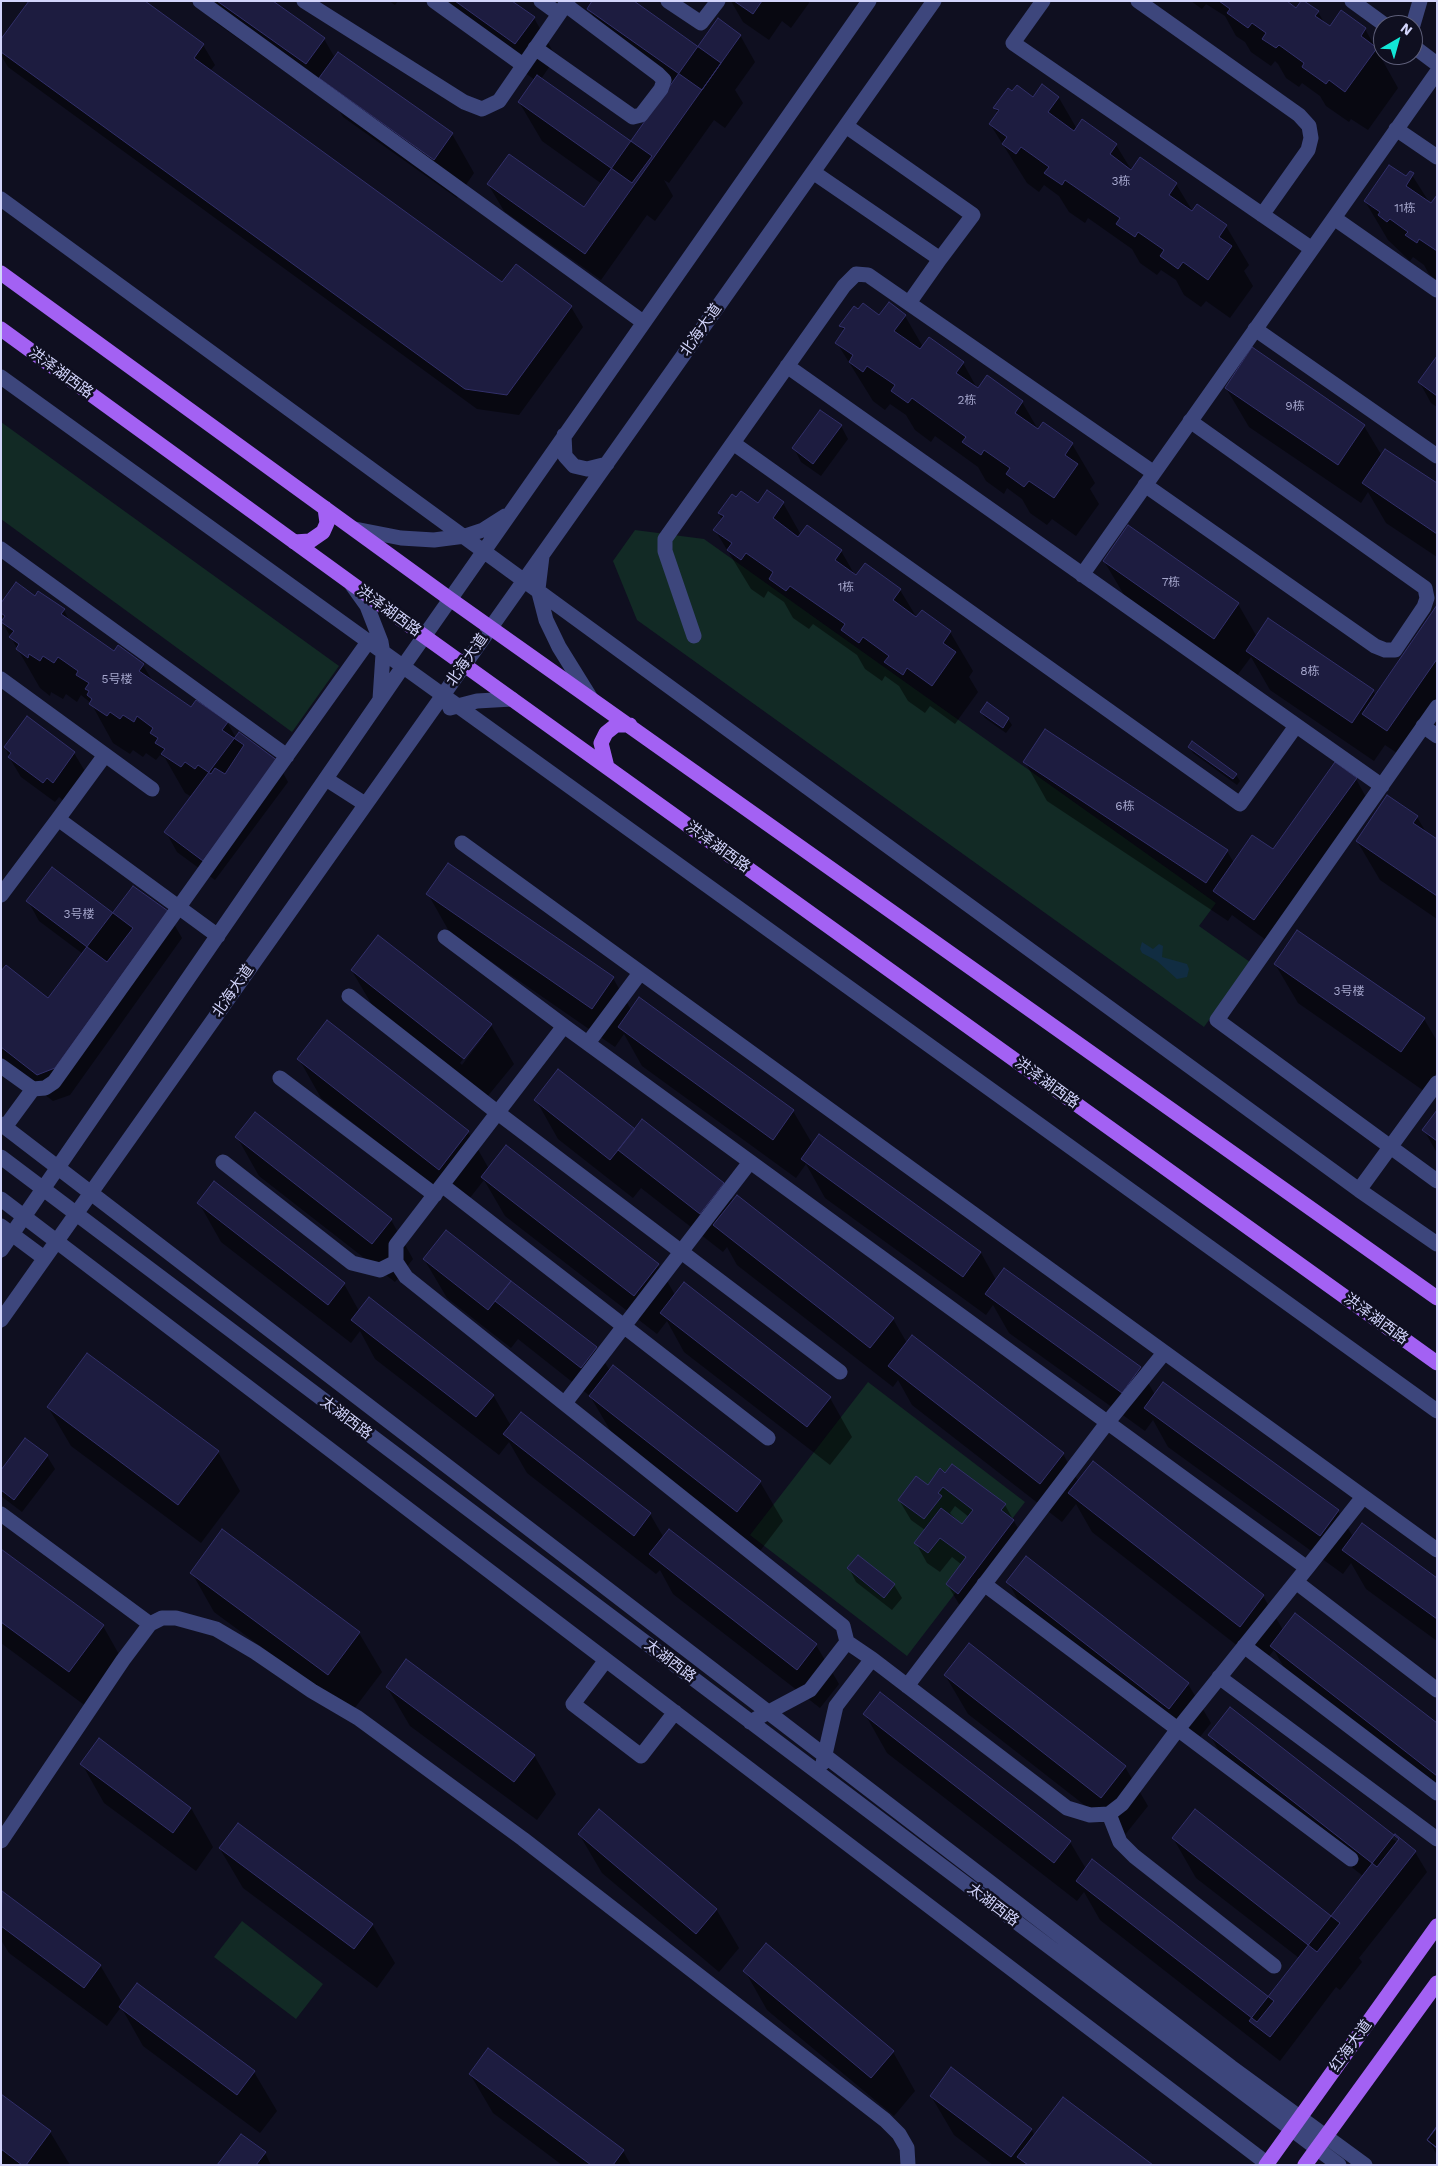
<!DOCTYPE html>
<meta charset="utf-8">
<style>
body{margin:0}
#map{position:relative;width:1438px;height:2166px;overflow:hidden;background:#0f0f20;font-family:"Work Sans",sans-serif}
canvas{display:block}
.frame{position:absolute;inset:0;border:2px solid #d2d4fb;pointer-events:none}
.north{position:absolute;left:1373px;top:15px;width:50px;height:50px;box-sizing:border-box;background:#0f0f20;border:1px solid #5d5e78;border-radius:50%;rotate:38deg;font-size:14px;font-weight:700;line-height:20px;text-align:center;color:#d2d4fb}
.north::after{content:'';display:block;margin:auto;width:18px;height:22px;background:#12e7d7;clip-path:polygon(50% 0,100% 100%,50% 72%,0 100%)}
</style>
<div id="map">
<canvas width="1438" height="2166"></canvas>
<div class="frame"></div>
<div class="north">N</div>
</div>
<script>
const ctx = document.querySelector('canvas').getContext('2d');
ctx.lineJoin = 'round';
function paint(path, color) {
  ctx.fillStyle = color;
  ctx.fill(path, 'evenodd');
}
function toPath(rows) {
  const path = new Path2D();
  for (const r of rows) {
    path.moveTo(r[0], r[1]);
    for (let i = 2; i < r.length; i += 2) path.lineTo(r[i], r[i + 1]);
  }
  return path;
}
function strokePath(path, color, width, dash) {
  ctx.strokeStyle = color;
  ctx.lineWidth = width;
  ctx.lineCap = dash ? 'butt' : 'round';
  ctx.setLineDash(dash || []);
  ctx.stroke(path);
}
function write(font, color, halo, rows, align = 'center') {
  ctx.font = font + ' "Work Sans","Noto Sans SC",sans-serif';
  ctx.lineWidth = 5;
  ctx.setLineDash([]);
  ctx.textBaseline = 'middle';
  ctx.strokeStyle = halo;
  ctx.fillStyle = color;
  for (const [text, x, y, turn = 0] of rows) {
    ctx.save();
    ctx.translate(x, y);
    ctx.rotate((+turn || 0) * Math.PI / 180);
    ctx.textAlign = isNaN(turn) ? turn : align;
    if (halo) ctx.strokeText(text, 0, 0);
    ctx.fillText(text, 0, 0);
    ctx.restore();
  }
}
const green = toPath([
 [1,422,339,666,292,732,1,519],
 [635,530,704,539,1216,903,1199,926,1250,962,1204,1027,637,620,613,561],
 [868,1382,1025,1502,907,1656,750,1535],
 [242,1921,323,1984,296,2019,214,1957]
]);
const water = toPath([
 [1142,942,1153,949,1159,944,1163,946,1162,957,1187,964,1189,969,1187,977,1177,979,1157,961,1142,953,1140,949]
]);
const shadow = toPath([
 [203,1,271,1,324,39,335,58,452,134,474,173,457,198,343,117,332,98,329,103,215,22],
 [389,1,398,1,395,5],
 [425,1,510,1,534,18,556,57,541,79,631,143,669,89,611,48,589,9,698,48,740,35,755,62,735,90,743,103,725,128,714,120,669,183,664,180,673,196,655,221,647,215,601,280,504,211,488,184,584,209,602,184,542,141,519,102,535,80],
 [731,1,808,1,809,3,791,28,782,21,769,40,743,22],
 [1191,1,1289,1,1296,9,1318,12,1325,24,1330,28,1365,29,1398,88,1368,130,1351,119,1349,122,1326,106,1320,96,1302,83,1299,87,1286,78,1278,64,1275,61,1271,66,1251,52,1245,42,1236,36,1225,16,1206,4,1202,9],
 [1,41,203,45,215,65,210,71,503,284,571,307,583,327,519,415,477,409,8,67,1,55],
 [1012,93,1034,99,1059,98,1077,129,1083,121,1116,145,1132,171,1176,184,1193,212,1226,226,1249,265,1244,271,1253,286,1230,318,1206,301,1201,307,1184,295,1176,280,1161,270,1157,275,1140,263,1132,249,1088,218,1085,223,1069,212,1059,196,1044,185,1039,192,1027,183,990,124,998,114,995,108],
 [1410,172,1431,205,1437,197,1437,280,1429,274,1424,265,1413,257,1410,261,1388,240,1365,201,1406,178],
 [905,316,923,347,963,363,978,390,1022,402,1039,431,1043,424,1072,444,1095,483,1090,489,1099,504,1076,536,1052,519,1047,525,1030,513,1022,499,1007,488,1004,494,986,481,978,467,935,436,931,442,915,430,906,415,890,404,885,410,873,401,837,343,844,332,841,326,880,317],
 [1437,359,1437,407,1431,403,1420,383],
 [1226,388,1364,426,1382,456,1437,485,1437,557,1386,523,1368,492,1361,503,1249,427],
 [841,426,848,439,821,476,801,462,794,448],
 [732,495,737,499,758,504,783,503,801,535,841,551,856,577,900,590,917,618,922,611,950,632,973,671,969,677,978,692,955,724,930,706,925,713,908,701,899,686,885,676,882,681,865,669,857,655,813,624,809,629,793,618,784,602,768,591,764,598,751,589,715,530,722,519,719,514],
 [1104,561,1238,604,1257,637,1373,691,1376,696,1437,607,1437,707,1403,757,1385,745,1374,761,1270,690,1251,657,1236,677,1127,600],
 [35,598,64,610,70,622,115,653,143,665,153,682,191,708,227,722,236,738,277,762,288,782,215,880,177,852,166,832,192,797,185,793,165,758,160,755,156,760,146,753,143,757,133,750,130,754,113,743,91,703,81,695,77,702,66,694,63,699,51,692,50,696,40,688,2,622,4,620,1,616,1,605],
 [981,712,1008,719,1012,725,1006,733,985,718],
 [27,718,74,753,86,773,65,802,59,797,55,802,21,777,9,757,5,747],
 [1190,747,1236,775,1240,781,1237,785,1193,753],
 [1025,762,1227,851,1234,863,1273,851,1356,779,1367,799,1266,940,1232,915,1228,921,1047,801],
 [1417,817,1427,834,1437,841,1437,919,1380,880,1357,841],
 [428,894,613,978,631,1010,793,1111,813,1145,820,1136,981,1253,996,1280,1140,1368,1155,1395,1338,1511,1353,1537,1437,1580,1437,1641,1366,1589,1351,1563,1343,1574,1168,1447,1153,1420,1145,1431,1009,1333,993,1305,986,1315,825,1198,806,1164,796,1178,642,1066,624,1034,615,1047,450,933],
 [28,901,113,914,167,912,182,938,70,1095,53,1101,1,1061,1,973,48,999,83,954,39,921],
 [1275,964,1424,1019,1437,1041,1437,1072,1424,1091,1298,1003],
 [352,971,491,1025,514,1064,487,1097,375,1010],
 [481,1036,484,1036,462,1065,460,1063],
 [328,1022,468,1132,489,1169,658,1265,675,1295,830,1398,852,1437,830,1465,684,1352,667,1321,657,1334,505,1216,484,1180,462,1208,321,1098,299,1059],
 [536,1100,635,1131,642,1121,723,1184,733,1202,893,1319,907,1343,1063,1454,1078,1481,1263,1596,1283,1630,1437,1725,1437,1797,1294,1685,1274,1650,1262,1665,1092,1532,1076,1504,1062,1522,912,1405,898,1380,893,1387,737,1265,727,1247,723,1252,641,1188,633,1198,558,1139],
 [1437,1112,1437,1153,1424,1130],
 [237,1137,391,1220,413,1259,395,1282,259,1176],
 [199,1203,344,1284,359,1311,493,1395,511,1426,521,1413,650,1514,664,1538,670,1530,816,1645,839,1684,820,1708,673,1594,660,1570,656,1574,527,1473,509,1442,499,1455,375,1359,360,1331,351,1343,221,1242],
 [424,1259,596,1348,610,1371,613,1367,760,1482,783,1521,760,1551,613,1435,590,1396,518,1339,511,1348,447,1298],
 [48,1407,218,1452,240,1491,201,1543,71,1446],
 [47,1456,55,1469,22,1512,1,1496,1,1472],
 [946,1474,1005,1505,1025,1541,970,1613,959,1604,947,1584,962,1565,952,1557,940,1572,927,1563,916,1543,925,1530,911,1520,899,1500,928,1486],
 [955,1506,969,1517,963,1526,950,1513],
 [223,1531,359,1633,382,1672,351,1713,214,1612,192,1573],
 [1,1550,103,1626,125,1665,91,1710,1,1643],
 [1026,1558,1188,1684,1211,1723,1192,1747,1030,1621,1008,1582],
 [849,1568,894,1585,902,1598,892,1610,856,1582],
 [969,1645,1125,1767,1148,1806,1124,1836,968,1714,945,1675],
 [387,1687,534,1755,556,1794,537,1820,410,1726],
 [880,1693,1070,1842,1086,1869,1268,1998,1299,1958,1196,1878,1173,1838,1331,1917,1363,1876,1232,1774,1210,1735,1415,1852,1427,1872,1359,1958,1362,1962,1340,1990,1336,1987,1280,2061,1100,1920,1084,1892,1077,1901,887,1753,865,1714],
 [82,1764,191,1808,213,1847,196,1871,104,1803],
 [579,1834,716,1909,739,1948,719,1972,602,1873],
 [220,1849,372,1924,395,1963,377,1988,243,1888],
 [2,1893,100,1965,123,2004,254,2072,277,2111,260,2133,143,2046,121,2007,107,2026,9,1953,1,1940],
 [745,1971,893,2052,915,2091,894,2116,767,2010],
 [470,2074,623,2151,631,2165,562,2165,493,2113],
 [1,2095,50,2132,70,2165,1,2165],
 [931,2096,1031,2129,1035,2136,1151,2165,993,2165,954,2135],
 [1437,2129,1437,2155,1428,2140],
 [265,2153,271,2165,219,2165]
]);
const building = toPath([
 [29,1,145,1,204,44,194,58,502,282,516,264,572,306,507,395,465,389,1,52,1,39,29,1],
 [217,1,273,1,325,38,306,64,217,1],
 [455,1,512,1,535,17,515,44,455,1],
 [592,1,634,1,721,63,702,90,587,9,592,1],
 [734,1,762,1,753,14,734,1],
 [1219,1,1287,1,1296,8,1301,1,1304,1,1319,11,1315,16,1330,26,1341,10,1366,28,1361,36,1377,48,1345,92,1329,80,1326,84,1302,67,1304,63,1279,45,1276,48,1262,39,1266,33,1252,23,1248,28,1227,13,1230,9,1219,1],
 [718,18,741,35,585,254,487,184,509,154,584,207,718,18],
 [338,52,453,133,434,160,319,78,338,52],
 [537,75,652,156,632,183,518,102,537,75],
 [1042,84,1059,97,1048,112,1074,131,1082,119,1117,144,1110,154,1131,170,1140,157,1177,183,1169,195,1192,211,1197,204,1227,225,1219,237,1232,246,1208,280,1183,262,1178,269,1160,256,1164,250,1138,232,1135,237,1116,224,1120,218,1065,180,1062,185,1044,173,1049,167,1021,147,1016,154,1002,144,1007,137,989,124,999,110,993,108,1008,88,1012,91,1017,85,1033,97,1042,84],
 [1389,165,1406,176,1410,171,1414,173,1406,186,1431,203,1437,195,1437,251,1419,239,1417,243,1405,235,1408,232,1390,219,1387,222,1378,215,1380,212,1364,201,1389,165],
 [889,302,906,315,894,331,920,349,929,337,964,362,956,373,978,388,987,375,1023,401,1015,413,1038,429,1043,422,1073,443,1065,455,1078,464,1054,498,1029,481,1024,487,1006,474,1010,468,984,450,981,455,962,442,966,437,912,398,908,403,891,391,895,385,867,366,863,372,849,362,853,355,835,343,845,328,839,326,854,306,858,309,863,303,879,315,889,302],
 [1252,347,1365,425,1338,465,1225,388,1252,347],
 [1437,356,1437,396,1418,382,1437,356],
 [820,410,842,425,813,464,792,448,820,410],
 [1385,449,1437,483,1437,534,1362,483,1385,449],
 [767,490,784,502,773,518,798,537,807,525,842,550,835,560,856,575,865,563,901,589,893,600,916,617,922,610,951,631,943,643,956,652,932,686,907,668,903,675,884,662,889,656,863,637,859,643,841,630,845,624,790,586,786,591,769,579,773,572,746,553,741,560,727,550,732,543,713,530,724,516,718,513,732,494,736,497,741,491,758,503,767,490],
 [1128,525,1239,603,1214,639,1103,561,1128,525],
 [16,582,35,596,38,591,65,609,61,614,114,651,118,645,144,664,139,671,191,707,196,700,228,722,222,730,244,745,225,774,215,768,211,774,198,765,195,769,185,762,181,767,161,754,165,749,155,743,158,738,150,733,153,728,137,716,134,722,123,715,120,719,110,712,107,716,89,704,92,699,87,695,89,691,85,689,89,683,76,675,78,671,58,657,54,663,43,656,40,661,29,654,28,658,16,649,19,644,9,637,14,631,1,622,5,616,1,613,1,603,16,582],
 [1437,605,1437,659,1387,731,1362,714,1437,605],
 [1268,618,1374,690,1352,723,1246,651,1268,618],
 [987,702,1009,718,1003,728,980,712,987,702],
 [27,716,75,752,53,783,47,778,43,783,8,757,11,753,4,747,27,716],
 [1045,729,1228,850,1206,883,1023,762,1045,729],
 [239,732,278,761,203,861,164,832,239,732],
 [1192,741,1237,774,1233,779,1188,747,1192,741],
 [1335,762,1357,778,1254,920,1213,891,1252,835,1273,849,1335,762],
 [1387,795,1418,816,1413,823,1437,839,1437,896,1356,841,1387,795],
 [448,863,614,977,592,1009,426,894,448,863],
 [52,867,133,928,107,962,26,901,52,867],
 [133,886,168,911,55,1068,37,1075,1,1047,1,971,6,965,48,998,133,886],
 [1297,930,1425,1018,1401,1052,1274,964,1297,930],
 [378,935,492,1024,464,1059,351,970,378,935],
 [639,997,794,1110,773,1140,618,1027,639,997],
 [327,1020,469,1131,439,1170,297,1059,327,1020],
 [558,1069,635,1129,610,1160,534,1100,558,1069],
 [1437,1110,1437,1141,1422,1130,1437,1110],
 [255,1112,392,1219,372,1244,235,1137,255,1112],
 [642,1119,724,1183,700,1214,618,1150,642,1119],
 [819,1134,981,1252,963,1277,801,1159,819,1134],
 [506,1145,659,1264,634,1296,481,1177,506,1145],
 [214,1181,345,1283,328,1305,197,1203,214,1181],
 [737,1195,894,1318,870,1348,713,1225,737,1195],
 [446,1230,511,1281,488,1310,423,1259,446,1230],
 [1004,1268,1141,1367,1122,1393,985,1294,1004,1268],
 [511,1281,597,1347,581,1368,495,1301,511,1281],
 [684,1282,831,1397,807,1427,660,1313,684,1282],
 [369,1297,494,1395,476,1417,351,1320,369,1297],
 [912,1335,1064,1453,1040,1484,888,1366,912,1335],
 [87,1353,219,1451,178,1505,47,1407,87,1353],
 [613,1365,761,1481,737,1512,589,1396,613,1365],
 [1163,1382,1339,1510,1320,1536,1144,1408,1163,1382],
 [521,1412,651,1513,634,1536,503,1434,521,1412],
 [25,1438,48,1455,14,1500,1,1490,1,1470,25,1438],
 [1093,1461,1264,1595,1240,1627,1068,1493,1093,1461],
 [952,1464,1006,1504,1001,1510,1014,1520,958,1594,946,1584,966,1557,940,1538,928,1553,914,1543,941,1508,962,1524,973,1510,943,1487,938,1493,942,1496,924,1519,898,1500,916,1476,928,1485,940,1468,945,1473,952,1464],
 [1362,1523,1437,1578,1437,1619,1342,1550,1362,1523],
 [222,1529,360,1632,328,1675,190,1573,222,1529],
 [669,1529,817,1644,797,1670,649,1554,669,1529],
 [1,1549,104,1625,69,1672,1,1622,1,1549],
 [858,1555,895,1584,884,1598,847,1568,858,1555],
 [1026,1556,1189,1683,1169,1709,1006,1582,1026,1556],
 [1295,1613,1437,1723,1437,1776,1270,1646,1295,1613],
 [969,1643,1126,1766,1101,1798,944,1675,969,1643],
 [406,1659,535,1755,514,1782,386,1687,406,1659],
 [880,1692,1071,1841,1054,1863,863,1714,880,1692],
 [1230,1707,1399,1839,1377,1867,1208,1735,1230,1707],
 [99,1738,191,1808,173,1833,80,1764,99,1738],
 [599,1809,717,1909,696,1934,578,1834,599,1809],
 [1195,1809,1340,1923,1317,1952,1172,1838,1195,1809],
 [238,1823,373,1924,354,1949,219,1848,238,1823],
 [1395,1834,1416,1851,1270,2037,1249,2021,1395,1834],
 [1092,1859,1274,2001,1257,2022,1076,1881,1092,1859],
 [2,1891,101,1965,84,1988,1,1926,2,1891],
 [766,1943,894,2051,871,2078,743,1971,766,1943],
 [137,1983,255,2071,237,2095,119,2007,137,1983],
 [488,2048,624,2150,613,2165,591,2165,469,2074,488,2048],
 [951,2067,1032,2129,1011,2157,930,2096,951,2067],
 [1,2094,51,2131,26,2165,22,2165,1,2149,1,2094],
 [1063,2097,1153,2165,1028,2165,1017,2157,1063,2097],
 [1437,2126,1437,2148,1427,2140,1437,2126],
 [1437,2127,1437,2148,1427,2140,1437,2127],
 [241,2134,266,2152,256,2165,217,2165,241,2134]
]);
const minor = toPath([
 [200,1,643,322],
 [304,1,464,102,482,109,499,101,568,1],
 [434,1,523,65],
 [541,1,559,14],
 [668,1,701,23,718,1],
 [1043,1,1013,43,1312,249],
 [1138,1,1299,115,1309,126,1311,138,1308,150,1262,215],
 [1352,1,1385,25],
 [1413,25,1420,1],
 [1413,46,1437,64],
 [535,48,633,117,641,115,661,89,664,80,658,74,566,5],
 [1396,129,1437,157],
 [813,172,940,259,973,215,846,126],
 [1,199,1359,1190,1437,1244],
 [1334,218,1437,290],
 [909,303,940,259],
 [1255,329,1437,456],
 [787,366,1382,786],
 [1,377,1437,1411],
 [564,435,565,456,574,466,587,469,607,464],
 [733,443,1240,804,1296,726],
 [1145,485,1375,646,1385,650,1395,650,1424,607,1427,598,1425,588,1190,421],
 [355,529,401,538,434,540,465,536,483,530,505,516],
 [1,549,287,756],
 [542,556,538,589,546,620,559,647,590,697],
 [1082,575,1437,72],
 [352,585,367,606,381,642,383,654,380,699],
 [694,636,665,551,665,539,844,286,856,274,868,275,1154,473],
 [1,679,152,789],
 [1437,707,1217,1020,1437,1181],
 [450,708,477,701,512,699],
 [1423,726,1437,736],
 [105,755,58,819,218,936],
 [326,779,365,804],
 [462,843,1437,1550],
 [1,895,58,819],
 [445,937,564,1026],
 [349,996,498,1113,840,1372],
 [588,1043,640,973],
 [1,1066,33,1089,45,1088,54,1082,368,642],
 [280,1078,435,1195],
 [1,1124,1231,2067,1365,2165],
 [5,1127,33,1089],
 [1,1157,1339,2165],
 [223,1162,352,1263,380,1270,396,1262],
 [442,1185,768,1438],
 [1359,1190,1437,1083],
 [1,1199,1269,2165],
 [1,1226,44,1258],
 [1,1250,402,668,869,1],
 [1,1320,934,1],
 [565,1403,750,1162],
 [1,1514,150,1624],
 [1307,1568,1363,1497],
 [1296,1582,1437,1690],
 [984,1584,1351,1859],
 [1244,1646,1437,1793],
 [606,1660,573,1704,641,1756,675,1712],
 [1219,1677,1437,1839],
 [907,1686,1107,1423,1164,1353],
 [750,1722,810,1690,847,1642,843,1626,406,1277,396,1262,396,1245,564,1026,1307,1568,1178,1729,1122,1804,1109,1814,1090,1815,1067,1808,872,1659,847,1642],
 [823,1763,836,1706,872,1659],
 [1109,1814,1120,1842,1134,1856,1274,1966],
 [1,1841,123,1660,150,1624,162,1618,176,1618,216,1629,255,1652,312,1691,358,1718,523,1839,885,2120,899,2134,907,2148,908,2165]
]);
const major = toPath([
 [1,273,450,599,1437,1298],
 [1,329,424,636,1437,1363],
 [294,542,310,541,323,532,327,523,325,508],
 [607,767,601,743,606,733,616,725,630,725],
 [1266,2165,1437,1926],
 [1305,2165,1437,1983]
]);
const numberNames = [
 ["3栋",1121,181],
 ["11栋",1405,208],
 ["2栋",967,400],
 ["9栋",1295,406],
 ["7栋",1171,582],
 ["1栋",846,587],
 ["8栋",1310,671],
 ["5号楼",117,679],
 ["6栋",1125,806],
 ["3号楼",79,914],
 ["3号楼",1349,991]
];
const streetNames = [
 ["北海大道",701,330,-55],
 ["洪泽湖西路",61,373,36],
 ["洪泽湖西路",389,611,36],
 ["北海大道",467,660,-55],
 ["洪泽湖西路",718,847,36],
 ["北海大道",233,991,-55],
 ["洪泽湖西路",1047,1083,36],
 ["洪泽湖西路",1376,1319,36],
 ["太湖西路",346,1418,37],
 ["太湖西路",670,1661,37],
 ["太湖西路",993,1905,37],
 ["红海大道",1351,2046,-54]
];
paint(green, '#122a25');
paint(water, '#112d42');
paint(shadow, '#0007');
paint(building, '#1d1c40');
strokePath(building, '#32306a', 1);
strokePath(minor, '#3d467c', 15);
strokePath(major, '#a361f3', 15);
write('12px', '#a5a6cc', null, numberNames);
write('15px', '#d2d4fb', '#0f0f20', streetNames);
</script>
